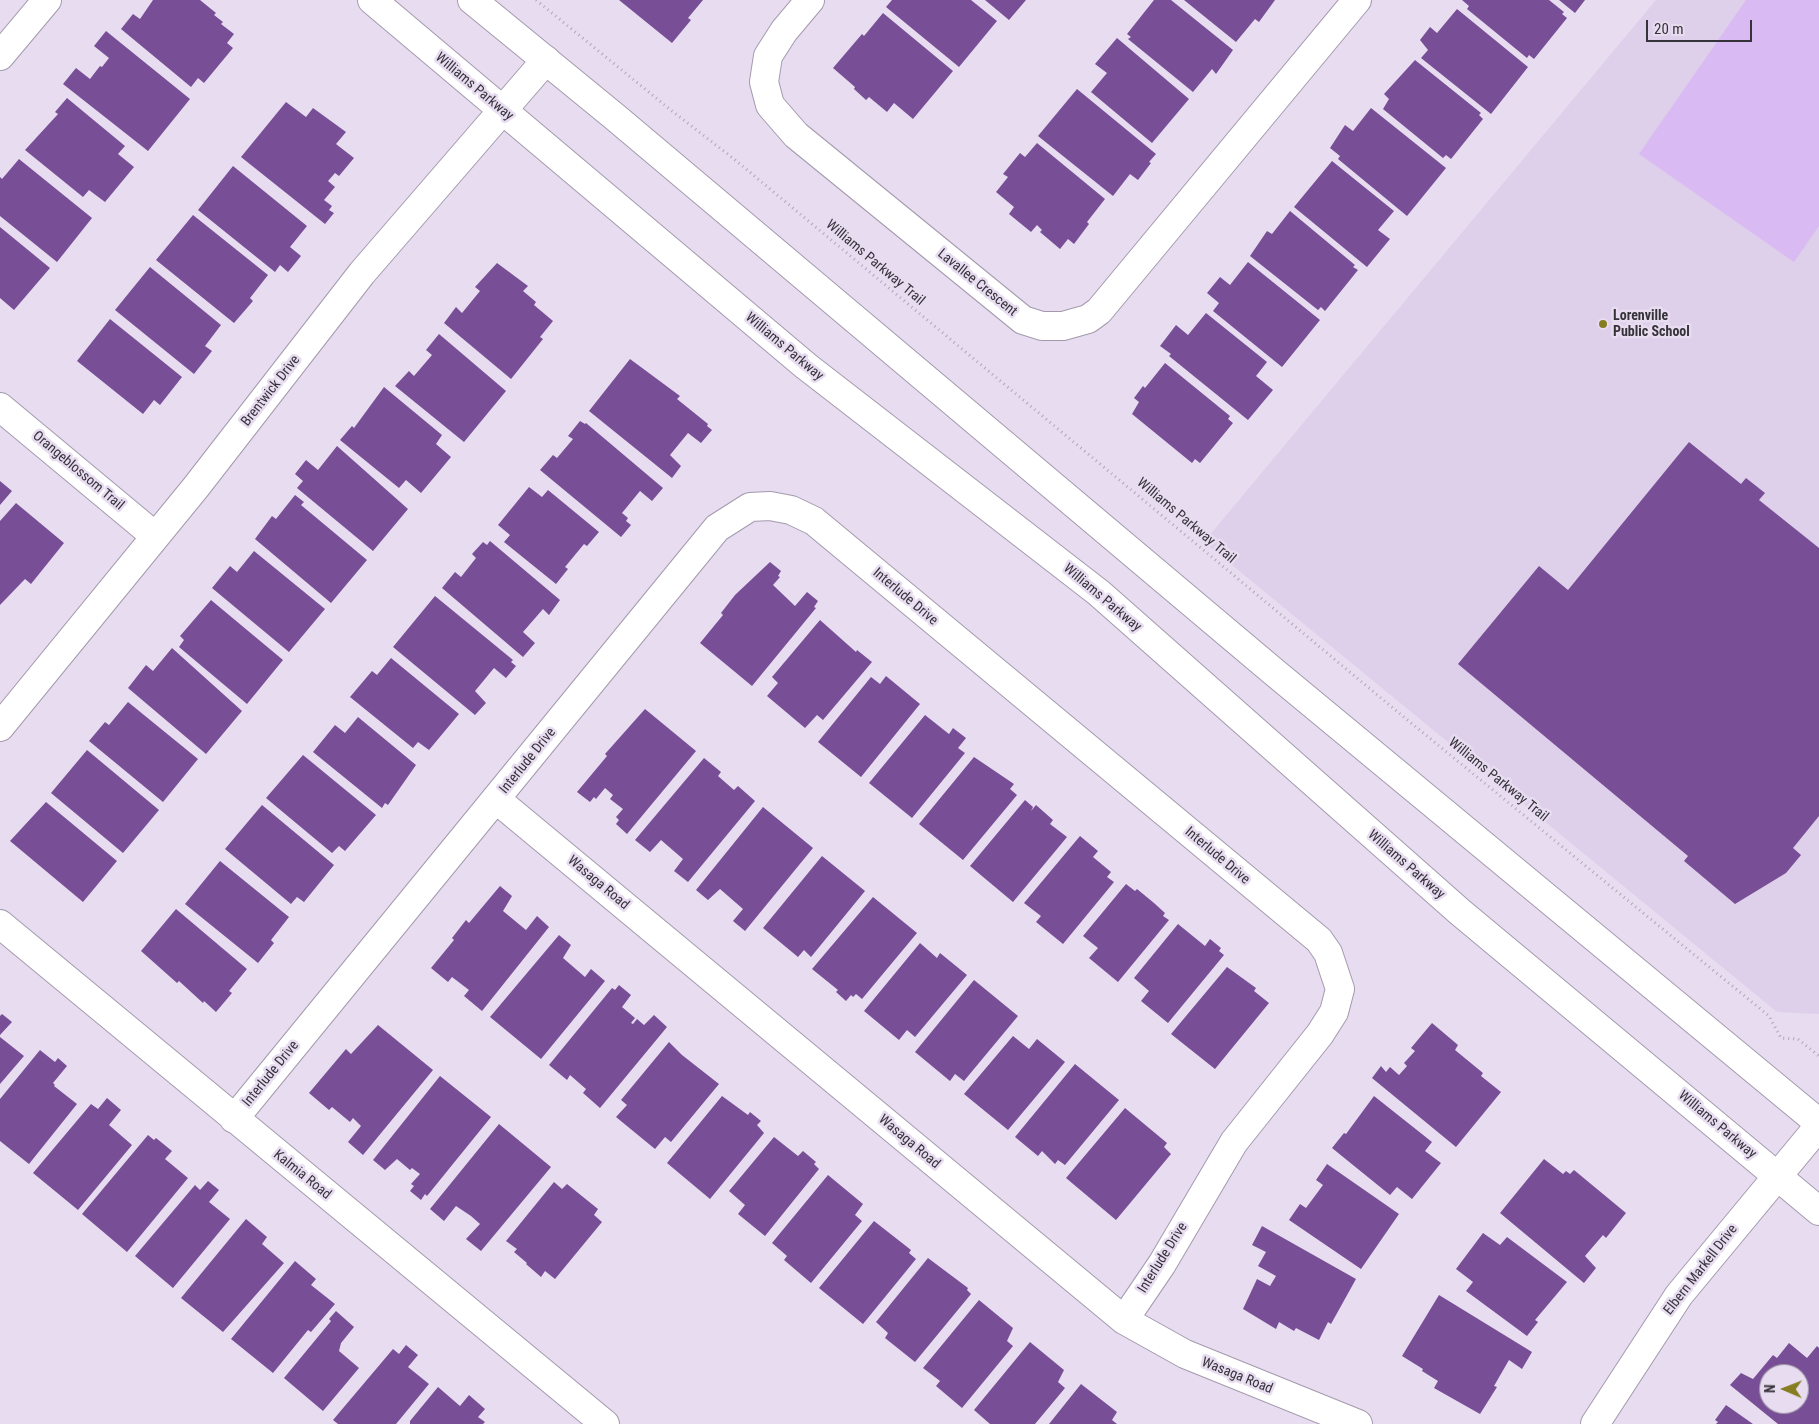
<!DOCTYPE html>
<style>
body{margin:0}
#map{position:relative;width:1819px;height:1424px;overflow:hidden;background:#e7dcf0;font-family:"Roboto Condensed",sans-serif}
canvas{display:block}
.north{position:absolute;left:1759px;top:1364px;width:50px;height:50px;box-sizing:border-box;background:#e7dcf0;border:1px solid #a098a7;border-radius:50%;rotate:271deg;font-size:14px;font-weight:700;line-height:20px;text-align:center;color:#36323a}
.north::after{content:'';display:block;margin:auto;width:18px;height:22px;background:#867c22;clip-path:polygon(50% 0,100% 100%,50% 72%,0 100%)}
.scale{position:absolute;left:1646px;top:20px;width:106px;height:22px;box-sizing:border-box;border:2px solid #36323a;border-top:0;padding-left:6px;font-size:15px;line-height:18px;white-space:nowrap;color:#36323a;-webkit-text-stroke:4px #e7dcf0;paint-order:stroke}
</style>
<div id="map">
<canvas width="1819" height="1424"></canvas>
<div class="north">N</div>
<div class="scale">20 m</div>
</div>
<script>
const ctx = document.querySelector('canvas').getContext('2d');
ctx.lineJoin = 'round';
function paint(path, color) {
  ctx.fillStyle = color;
  ctx.fill(path, 'evenodd');
}
function toPath(rows) {
  const path = new Path2D();
  for (const r of rows) {
    path.moveTo(r[0], r[1]);
    for (let i = 2; i < r.length; i += 2) path.lineTo(r[i], r[i + 1]);
  }
  return path;
}
function strokePath(path, color, width, dash) {
  ctx.strokeStyle = color;
  ctx.lineWidth = width;
  ctx.lineCap = dash ? 'butt' : 'round';
  ctx.setLineDash(dash || []);
  ctx.stroke(path);
}
function write(font, color, halo, rows, align = 'center') {
  ctx.font = font + ' "Roboto Condensed",sans-serif';
  ctx.lineWidth = 5;
  ctx.setLineDash([]);
  ctx.textBaseline = 'middle';
  ctx.strokeStyle = halo;
  ctx.fillStyle = color;
  for (const [text, x, y, turn = 0] of rows) {
    ctx.save();
    ctx.translate(x, y);
    ctx.rotate((+turn || 0) * Math.PI / 180);
    ctx.textAlign = isNaN(turn) ? turn : align;
    if (halo) ctx.strokeText(text, 0, 0);
    ctx.fillText(text, 0, 0);
    ctx.restore();
  }
}
const built = toPath([
 [1656,0,1819,0,1819,1014,1777,1012,1204,542]
]);
const green = toPath([
 [1746,0,1819,0,1819,226,1794,262,1639,154]
]);
const building = toPath([
 [153,0,200,0,216,13,214,15,223,22,221,24,234,34,227,43,233,48,204,83,198,78,191,87,121,29,133,14,140,19],
 [619,0,703,0,688,18,691,20,672,43],
 [892,0,971,0,997,21,959,67,886,7],
 [985,0,1026,0,1009,20],
 [1154,0,1171,0,1233,50,1216,74,1212,69,1193,92,1128,39,1131,37,1127,34],
 [1184,0,1275,0,1259,22,1255,19,1236,42],
 [1462,0,1549,0,1564,12,1562,14,1567,18,1534,59,1529,55,1527,58,1467,9,1469,6],
 [1559,0,1585,0,1575,13],
 [1457,9,1528,67,1491,114,1421,58,1428,50,1420,40,1430,27,1437,33],
 [883,13,953,71,913,119,894,103,887,112,869,97,866,100,854,89,855,87,833,68,862,34,864,36],
 [106,31,190,99,148,151,63,84,76,68,90,79,100,66,102,67,109,58,94,46],
 [1117,38,1189,99,1152,143,1091,92,1107,73,1095,64],
 [1415,60,1481,113,1479,115,1483,119,1451,159,1446,155,1443,158,1383,109,1389,99,1384,94],
 [1077,89,1156,154,1149,162,1151,163,1138,180,1130,174,1113,196,1038,136],
 [67,98,125,146,118,154,134,167,105,202,89,190,83,197,25,150,58,114,55,112],
 [286,102,306,117,313,108,346,132,336,144,354,158,339,176,335,173,328,181,335,187,324,200,332,206,329,210,334,213,325,224,241,157],
 [1371,108,1446,168,1407,216,1338,159,1340,156,1330,148,1345,125,1353,131],
 [1037,143,1105,199,1087,222,1089,224,1074,244,1068,239,1060,249,1040,232,1042,230,1037,225,1031,232,1009,214,1014,207,996,192,1008,177,1003,174,1020,153,1025,157],
 [19,159,92,218,57,262,0,216,0,177,2,179],
 [1332,161,1394,211,1378,230,1390,239,1367,267,1294,207],
 [233,166,307,226,290,247,301,256,288,272,280,265,275,272,198,210],
 [1290,211,1355,265,1353,267,1358,270,1325,311,1321,307,1318,310,1250,256,1267,231,1272,234],
 [193,215,268,275,250,298,253,301,234,323,156,260],
 [0,227,50,268,14,310,0,298],
 [1248,262,1320,320,1282,367,1213,311,1219,303,1207,293,1220,277,1230,285],
 [497,263,528,286,523,291,536,302,534,305,553,321,540,337,543,339,511,379,444,323,456,307,462,313,480,291,475,287],
 [150,267,221,325,205,346,212,351,194,374,115,310],
 [1206,313,1267,362,1256,376,1273,390,1248,420,1169,356,1171,354,1160,346,1176,325,1188,335],
 [110,319,182,377,160,405,154,400,143,414,77,361],
 [439,334,506,391,464,442,395,386,409,371,414,376,432,355,426,350],
 [630,359,680,396,677,399,708,424,707,426,712,430,701,443,688,433,670,455,681,466,672,478,589,411],
 [1165,363,1230,416,1228,419,1233,423,1200,463,1195,459,1192,463,1132,414,1139,402,1134,398,1143,386,1145,388],
 [384,387,442,435,436,444,451,457,421,493,406,480,399,488,340,440,352,426,354,428],
 [580,421,585,424,586,423,663,488,652,501,640,491,622,513,628,518,626,521,631,525,621,537,540,470,553,455,557,458,573,439,568,436],
 [1689,442,1741,484,1746,478,1765,493,1759,500,1819,548,1819,816,1793,848,1801,855,1786,873,1735,904,1684,861,1688,856,1458,664,1539,566,1568,590],
 [337,446,408,509,373,551,297,488,303,481,295,474,306,460,318,470],
 [0,481,12,491,0,505],
 [529,487,542,497,548,490,599,532,587,546,584,544,565,567,568,569,556,584,504,542,510,535,498,525],
 [295,495,304,502,301,505,367,560,331,603,255,539,272,516,276,519],
 [16,503,64,543,31,584,25,579,0,605,0,521],
 [490,541,560,600,549,615,543,609,523,632,535,643,523,657,442,588,455,572,461,577,476,558,472,554,483,542,487,545],
 [254,551,325,609,289,652,212,588,230,566,237,572],
 [770,562,781,571,778,576,780,577,773,585,795,606,807,592,818,601,814,607,816,608,752,686,700,643,723,615,721,613,735,595],
 [435,596,513,660,511,662,516,666,506,678,494,668,475,691,486,703,475,715,393,647],
 [211,600,283,660,247,704,179,647,184,640,180,636],
 [820,620,856,652,857,650,872,662,823,720,817,715,805,728,767,696,778,683,772,677],
 [172,648,242,711,206,754,128,688,146,665,153,671],
 [391,658,459,714,429,750,418,742,413,748,350,697,372,671,377,675],
 [886,676,920,704,861,777,818,742,871,677,880,684],
 [128,702,198,759,163,802,89,741,105,722,109,725],
 [645,709,696,751,627,834,616,824,619,820,616,817,623,809,610,799,613,795,605,788,596,799,594,797,590,802,577,792,607,756,605,754],
 [925,715,949,734,953,728,966,738,958,748,965,753,912,818,869,783],
 [358,717,416,765,388,805,385,803,382,808,313,752,335,725,345,733],
 [87,750,159,810,123,853,51,793],
 [303,755,376,815,345,851,339,846,332,853,266,798],
 [974,757,1014,784,1010,789,1017,795,963,860,919,824],
 [704,758,721,772,718,776,734,790,738,786,755,801,688,882,674,871,683,859,661,840,650,852,635,840],
 [1025,800,1033,807,1031,811,1036,805,1053,820,1050,824,1067,837,1013,902,970,866],
 [46,802,117,861,83,902,10,841],
 [262,805,334,865,304,902,297,897,291,904,225,849],
 [763,807,813,848,745,931,733,921,743,909,720,889,708,900,696,890],
 [1080,836,1098,851,1093,857,1111,872,1107,877,1114,882,1063,944,1036,922,1041,916,1024,903],
 [822,856,865,891,811,957,804,950,798,957,763,928],
 [220,861,289,917,271,940,274,943,258,963,185,904],
 [1126,884,1135,891,1137,889,1154,903,1165,913,1163,916,1169,920,1118,982,1089,958,1098,948,1083,936],
 [500,886,512,896,503,911,526,930,537,916,549,927,482,1011,464,996,469,990,452,977,448,982,431,968,454,940,452,938,466,920,469,923],
 [873,897,917,933,862,999,856,994,853,997,851,995,846,1001,836,992,838,990,812,969],
 [176,909,247,969,229,991,232,993,216,1012,204,1001,203,1003,179,981,177,983,141,951],
 [1178,924,1205,946,1210,939,1221,948,1219,951,1224,955,1168,1023,1141,1001,1149,991,1134,978],
 [559,935,571,945,563,958,585,977,591,969,605,981,541,1059,490,1017],
 [920,943,937,958,940,953,967,975,915,1037,907,1030,899,1040,864,1011],
 [1227,967,1256,988,1254,991,1269,1003,1215,1069,1171,1034],
 [974,980,1018,1016,964,1081,955,1074,950,1081,915,1052],
 [619,985,631,995,622,1007,635,1018,631,1023,633,1024,637,1019,644,1025,654,1015,667,1027,600,1108,583,1093,586,1089,570,1075,567,1080,549,1065,612,988,615,990],
 [2,1014,12,1022,0,1035,0,1016],
 [1432,1023,1458,1045,1455,1050,1483,1073,1481,1076,1501,1092,1456,1147,1372,1078,1381,1066,1386,1072,1390,1067,1399,1075,1407,1066,1404,1063,1415,1051,1411,1048],
 [378,1025,433,1070,363,1155,348,1142,361,1126,353,1118,350,1122,332,1107,329,1110,309,1093,346,1049,351,1054],
 [1013,1036,1029,1049,1037,1039,1065,1062,1008,1130,964,1094],
 [0,1037,24,1056,0,1084],
 [669,1042,682,1055,719,1084,671,1142,665,1137,655,1149,616,1117,627,1105,621,1100],
 [40,1050,55,1062,58,1058,67,1066,53,1083,55,1085,54,1086,77,1104,29,1164,0,1141,0,1099],
 [1075,1064,1119,1100,1065,1165,1058,1160,1055,1164,1042,1151,1038,1156,1015,1137],
 [440,1076,491,1117,427,1196,425,1194,421,1200,410,1191,414,1186,411,1184,420,1174,412,1168,410,1170,397,1159,385,1170,373,1160],
 [722,1096,748,1115,750,1112,761,1121,757,1125,764,1133,710,1199,667,1163],
 [1374,1096,1432,1142,1425,1151,1441,1163,1412,1199,1397,1187,1390,1195,1332,1148,1344,1133,1346,1134],
 [107,1098,121,1110,109,1125,132,1145,78,1210,33,1173,91,1104,98,1109],
 [1125,1108,1167,1143,1164,1147,1171,1154,1116,1220,1066,1178],
 [499,1124,551,1167,481,1251,466,1239,480,1224,471,1216,456,1206,444,1221,430,1209],
 [148,1135,154,1140,156,1138,172,1151,165,1159,188,1178,127,1252,82,1214],
 [774,1137,798,1156,803,1151,816,1162,814,1164,819,1169,765,1236,738,1214,745,1205,729,1191],
 [1544,1159,1563,1174,1566,1171,1570,1174,1574,1170,1626,1213,1606,1238,1603,1235,1585,1256,1596,1268,1584,1283,1500,1213],
 [1327,1164,1399,1214,1361,1269,1289,1220,1300,1204,1306,1208,1323,1185,1316,1180],
 [828,1175,863,1204,855,1215,862,1221,811,1283,784,1260,787,1256,772,1243],
 [208,1181,219,1190,209,1202,230,1219,173,1288,135,1256,195,1185,200,1190],
 [554,1182,562,1189,567,1184,598,1209,594,1215,602,1222,555,1279,545,1271,541,1277,526,1264,527,1263,514,1252,517,1249,506,1241],
 [246,1219,267,1237,262,1244,284,1263,223,1332,181,1298],
 [874,1221,911,1250,909,1253,916,1259,863,1324,819,1288],
 [1262,1226,1356,1279,1331,1324,1328,1322,1319,1340,1296,1328,1294,1331,1279,1322,1276,1329,1243,1309,1257,1279,1270,1286,1276,1276,1258,1266,1266,1252,1252,1245],
 [1483,1233,1500,1245,1507,1237,1567,1282,1535,1320,1538,1322,1527,1336,1466,1291,1473,1282,1456,1269],
 [928,1258,968,1288,967,1290,971,1294,915,1362,885,1338,888,1333,876,1322],
 [295,1261,316,1279,311,1285,335,1304,311,1332,308,1330,273,1373,231,1339],
 [1439,1295,1532,1352,1522,1369,1509,1360,1494,1386,1497,1387,1480,1414,1434,1388,1438,1381,1422,1371,1423,1369,1402,1356],
 [979,1300,1013,1328,1007,1341,1013,1346,962,1408,936,1386,940,1381,923,1368],
 [336,1311,354,1327,341,1343,339,1351,359,1368,323,1411,284,1378,331,1321,329,1319],
 [1030,1342,1064,1370,1058,1382,1065,1388,1035,1424,990,1424,974,1410],
 [1789,1343,1807,1358,1817,1346,1819,1348,1819,1424,1778,1424,1730,1385,1741,1373,1753,1379,1773,1355,1777,1358],
 [1769,1374,1799,1374,1799,1404,1769,1404],
 [406,1345,418,1355,408,1367,429,1384,396,1424,338,1424,333,1420,393,1349,399,1354],
 [1081,1384,1117,1412,1112,1420,1117,1424,1049,1424],
 [438,1387,460,1406,469,1395,485,1409,478,1417,485,1422,483,1424,410,1424,410,1421],
 [1726,1405,1753,1424,1716,1424,1718,1422,1715,1420]
]);
const path = toPath([
 [536,0,672,111,734,159,1405,718,1769,1016,1781,1038,1798,1039,1819,1056]
]);
const minor = toPath([
 [810,0,784,31,768,56,764,82,770,105,796,135,1023,320,1042,326,1063,326,1088,319,1099,311,1357,0],
 [0,56,47,0],
 [0,407,155,536],
 [0,727,196,487,362,273,546,60],
 [497,800,1124,1320,1185,1354,1358,1424],
 [0,924,605,1424],
 [234,1119,717,528,750,507,770,506,791,510,814,521,1319,940,1328,953,1340,989,1334,1012,1320,1034,1234,1142,1162,1264,1124,1320]
]);
const tertiary = toPath([
 [1595,1424,1679,1295,1819,1126]
]);
const secondary = toPath([
 [372,0,806,366,1099,593,1460,912,1819,1211],
 [472,0,615,117,1274,672,1819,1123]
]);
const markers = [
 [1603,324,5,"#867c22"]
];
const streetNames = [
 ["Williams Parkway",474,87,40],
 ["Williams Parkway Trail",875,263,40],
 ["Lavallee Crescent",977,283,39],
 ["Williams Parkway",784,347,40],
 ["Brentwick Drive",271,391,-52],
 ["Orangeblossom Trail",78,471,40],
 ["Williams Parkway Trail",1186,521,40],
 ["Interlude Drive",905,597,40],
 ["Williams Parkway",1102,598,40],
 ["Interlude Drive",528,761,-51],
 ["Williams Parkway Trail",1498,780,39],
 ["Interlude Drive",1217,856,40],
 ["Williams Parkway",1406,865,41],
 ["Wasaga Road",598,883,40],
 ["Interlude Drive",271,1074,-51],
 ["Williams Parkway",1717,1125,40],
 ["Wasaga Road",909,1142,40],
 ["Kalmia Road",302,1175,39],
 ["Interlude Drive",1163,1258,-58],
 ["Elbern Markell Drive",1701,1270,-52],
 ["Wasaga Road",1237,1376,22]
];
const poiNames = [
 ["Lorenville",1613,316],
 ["Public School",1613,332]
];
paint(built, '#decfea');
paint(green, '#d9baf3');
paint(building, '#784f96');
strokePath(minor, '#a49aad', 30);
strokePath(tertiary, '#a49aad', 30);
strokePath(secondary, '#a49aad', 30);
strokePath(path, '#afa6b6', 3, [1, 4]);
strokePath(minor, '#fff', 28);
strokePath(tertiary, '#fff', 28);
strokePath(secondary, '#fff', 28);
for (const [x, y, r, color] of markers) {
  const dot = new Path2D();
  dot.arc(x, y, r, 0, 2 * Math.PI);
  ctx.fillStyle = color;
  ctx.fill(dot);
  strokePath(dot, '#e7dcf0', 2);
}
write('14px', '#36323a', '#e7dcf0', streetNames);
write('bold 14px', '#36323a', '#e7dcf0', poiNames, 'left');
</script>
